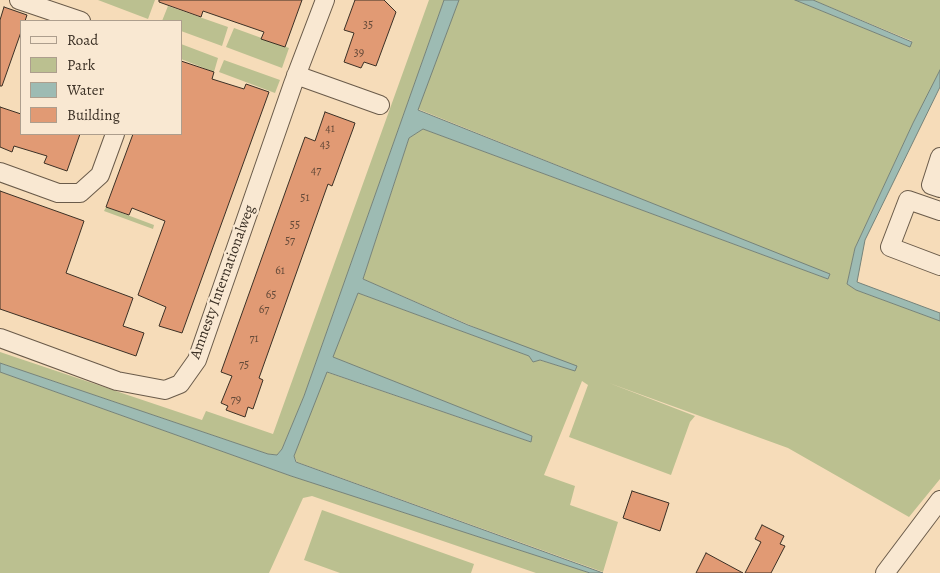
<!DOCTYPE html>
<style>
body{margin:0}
#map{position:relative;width:940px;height:573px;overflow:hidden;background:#f6dcb9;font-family:Alegreya,serif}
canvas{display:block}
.legend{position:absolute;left:20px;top:20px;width:162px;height:115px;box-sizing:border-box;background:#f9e8d2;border:1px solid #ad9e8d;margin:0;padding:6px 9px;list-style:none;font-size:15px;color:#3b3025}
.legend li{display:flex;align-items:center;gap:10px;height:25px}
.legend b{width:25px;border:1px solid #ad9e8d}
</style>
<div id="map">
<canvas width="940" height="573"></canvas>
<ul class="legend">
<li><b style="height:6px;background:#f9e8d2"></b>Road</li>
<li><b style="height:14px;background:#bbc090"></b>Park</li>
<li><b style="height:14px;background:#9dbbb3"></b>Water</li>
<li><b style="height:14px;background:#e19a74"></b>Building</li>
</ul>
</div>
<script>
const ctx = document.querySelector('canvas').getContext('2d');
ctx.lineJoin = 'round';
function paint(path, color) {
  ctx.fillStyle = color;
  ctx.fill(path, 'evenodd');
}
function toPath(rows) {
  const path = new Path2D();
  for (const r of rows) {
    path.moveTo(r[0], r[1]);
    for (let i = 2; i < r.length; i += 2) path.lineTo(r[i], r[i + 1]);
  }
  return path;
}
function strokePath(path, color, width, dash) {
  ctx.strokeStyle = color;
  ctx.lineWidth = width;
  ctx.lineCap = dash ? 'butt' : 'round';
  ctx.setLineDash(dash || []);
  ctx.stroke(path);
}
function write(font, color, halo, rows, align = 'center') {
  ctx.font = font + ' Alegreya,serif';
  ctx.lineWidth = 5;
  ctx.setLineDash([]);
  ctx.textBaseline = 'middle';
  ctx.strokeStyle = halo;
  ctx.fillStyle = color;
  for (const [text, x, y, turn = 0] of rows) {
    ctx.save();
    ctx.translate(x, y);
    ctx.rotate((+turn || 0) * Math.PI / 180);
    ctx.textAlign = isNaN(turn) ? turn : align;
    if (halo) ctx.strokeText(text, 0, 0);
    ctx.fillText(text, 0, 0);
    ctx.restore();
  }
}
const green = toPath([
 [98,0,155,0,148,19],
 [429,0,444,0,304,396,282,449,277,455,268,454,0,363,0,352,202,420,206,411,273,434],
 [459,0,795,0,910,47,912,41,813,0,940,0,940,70,913,123,855,248,847,284,856,290,940,321,940,479,909,517,788,448,609,383,695,416,690,422,671,475,569,437,588,385,582,381,544,475,575,486,570,505,618,522,603,572,297,462,294,456,326,372,531,442,532,436,332,357,358,293,529,356,533,362,539,360,576,371,363,279,409,138,423,129,828,279,830,275,418,109],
 [168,6,228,27,222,46,181,31,181,21,162,21],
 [234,28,289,48,282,68,226,47],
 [181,44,218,58,214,72,181,59],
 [224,60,280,80,275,93,219,72],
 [106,207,154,225,153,229,104,211],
 [0,372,291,476,590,573,536,573,312,496,303,498,269,573,0,573],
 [322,510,474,564,471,573,340,573,304,560]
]);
const water = toPath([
 [444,0,459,0,418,110,830,274,828,279,423,129,409,138,363,279,468,325,577,366,575,371,540,360,533,362,529,356,358,293,333,357,532,436,531,442,327,372,294,456,296,462,603,573,590,573,291,476,0,372,0,363,268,454,277,455,282,449,304,396,444,0],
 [795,0,813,0,912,42,910,47,795,0],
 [940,70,940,87,865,240,857,282,940,313,940,321,856,290,847,284,855,248,913,123,940,70]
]);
const building = toPath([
 [159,0,302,0,285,47,261,39,264,32,203,11,201,17,159,2,159,0],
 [355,0,384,0,396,12,376,66,364,62,361,68,344,62,354,33,344,30,355,0],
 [4,7,27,15,25,21,21,21,21,32,2,86,0,86,0,20,4,7],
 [181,61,214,72,212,79,244,89,246,84,269,92,182,333,159,326,166,307,138,295,165,221,132,208,129,215,106,207,133,134,181,134,181,61],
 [0,107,21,114,21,134,80,134,67,171,44,163,47,156,14,146,12,152,0,147,0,107],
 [325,112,355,123,353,129,332,186,328,184,323,198,259,378,263,380,253,409,248,407,245,417,226,410,228,406,221,403,232,376,221,372,305,137,315,141,325,112],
 [0,191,84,221,66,273,133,298,123,326,144,333,136,356,0,309,0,191],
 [632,491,669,503,660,531,623,518,632,491],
 [762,525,784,536,780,544,785,546,771,573,745,573,761,542,755,539,762,525],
 [706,553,743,573,696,573,706,553]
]);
const minor = toPath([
 [19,0,81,21],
 [296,75,380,105],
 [940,157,931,185,940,188],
 [0,172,58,193,80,193,100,175,115,134],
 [940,211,908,200,890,247,940,266],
 [0,338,117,381,165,390,180,384,197,360,293,84,325,0],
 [885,573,940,500]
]);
const numberNames = [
 ["35",368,25],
 ["39",359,53],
 ["41",330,129],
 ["43",325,145],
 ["47",316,171],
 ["51",305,198],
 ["55",295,225],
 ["57",290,241],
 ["61",280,271],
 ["65",271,295],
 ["67",264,310],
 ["71",254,339],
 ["75",244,365],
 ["79",236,400]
];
const streetNames = [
 ["Amnesty Internationalweg",223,282,-70]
];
paint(green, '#bbc090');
paint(water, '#9dbbb3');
strokePath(water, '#76837a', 1);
paint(building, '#e19a74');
strokePath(building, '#3b3025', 1);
strokePath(minor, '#6a5b4a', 20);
strokePath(minor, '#f9e8d2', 18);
write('12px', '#644a39', null, numberNames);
write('15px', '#3b3025', '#f9e8d2', streetNames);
</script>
